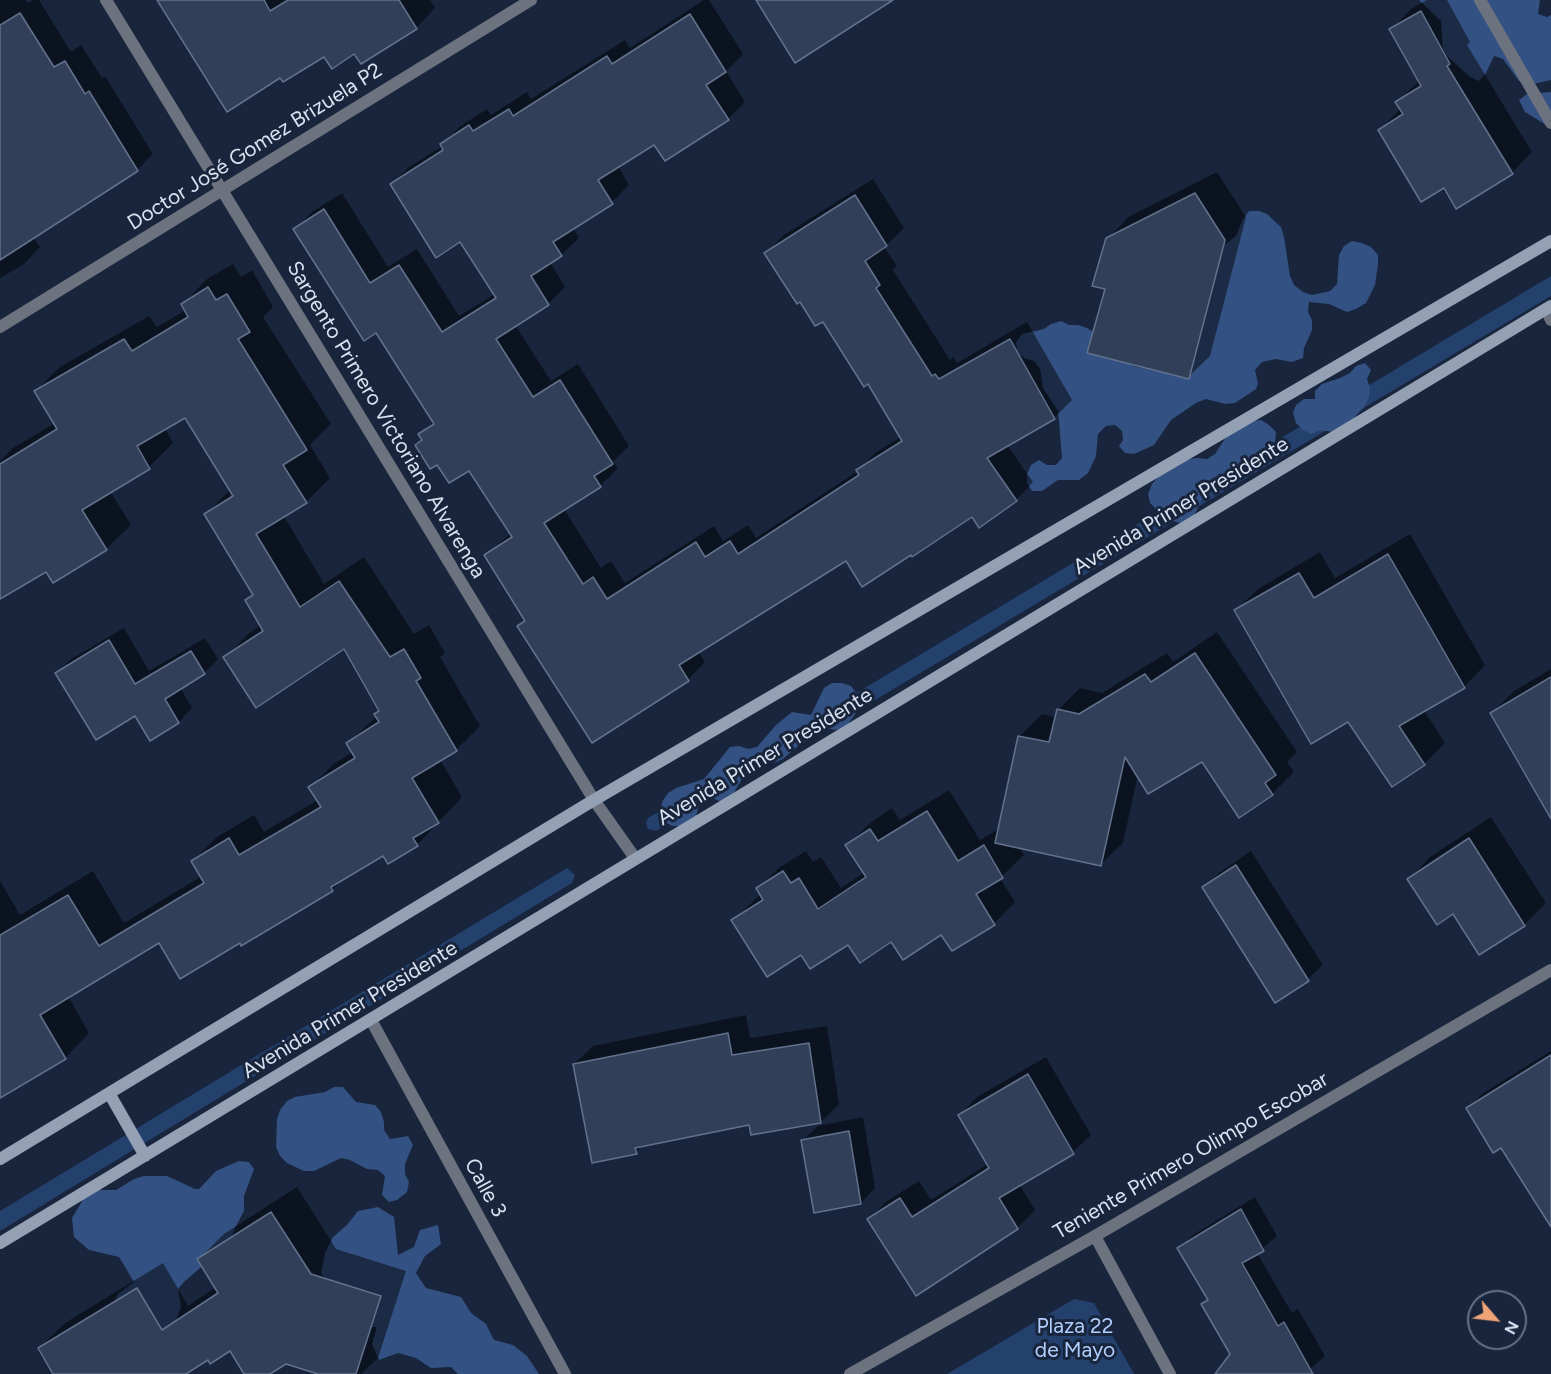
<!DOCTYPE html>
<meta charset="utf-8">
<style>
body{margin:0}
#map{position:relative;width:1551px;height:1374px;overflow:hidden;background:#18253c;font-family:Figtree,sans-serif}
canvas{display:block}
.north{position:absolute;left:1467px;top:1290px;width:60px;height:60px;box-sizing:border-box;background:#18253c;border:2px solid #657184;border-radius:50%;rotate:118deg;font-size:16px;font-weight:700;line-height:24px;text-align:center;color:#d8e2f1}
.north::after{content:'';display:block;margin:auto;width:21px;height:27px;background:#efa377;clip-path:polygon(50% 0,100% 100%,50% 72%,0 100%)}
</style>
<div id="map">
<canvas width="1551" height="1374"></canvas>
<div class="north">N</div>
</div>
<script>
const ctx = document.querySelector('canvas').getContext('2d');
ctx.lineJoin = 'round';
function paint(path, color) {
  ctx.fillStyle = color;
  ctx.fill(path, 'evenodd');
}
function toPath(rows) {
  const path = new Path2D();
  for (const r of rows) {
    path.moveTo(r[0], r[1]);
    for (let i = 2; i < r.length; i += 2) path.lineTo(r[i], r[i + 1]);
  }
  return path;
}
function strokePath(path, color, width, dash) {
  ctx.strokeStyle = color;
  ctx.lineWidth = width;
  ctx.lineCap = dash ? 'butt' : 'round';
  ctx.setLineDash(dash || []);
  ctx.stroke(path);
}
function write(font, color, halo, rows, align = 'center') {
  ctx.font = font + ' Figtree,sans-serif';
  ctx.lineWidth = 6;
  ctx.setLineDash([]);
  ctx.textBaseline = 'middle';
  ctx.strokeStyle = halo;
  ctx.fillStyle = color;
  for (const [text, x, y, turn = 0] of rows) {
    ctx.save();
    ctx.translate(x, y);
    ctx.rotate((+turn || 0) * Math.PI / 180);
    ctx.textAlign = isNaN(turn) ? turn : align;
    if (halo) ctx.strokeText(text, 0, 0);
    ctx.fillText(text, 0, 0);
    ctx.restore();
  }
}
const green = toPath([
 [1551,276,1551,296,656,831,648,829,646,823,648,818],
 [567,868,575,875,572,883,0,1231,0,1211],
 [1074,1299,1094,1303,1134,1374,947,1374]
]);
const forest = toPath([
 [1419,0,1540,0,1538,14,1547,17,1551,15,1551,80,1529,85,1519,81,1503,59,1494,56,1486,73,1479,81,1470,77,1448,57,1443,49,1441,21],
 [1551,92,1551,128,1525,112,1519,100,1527,94],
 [1249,211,1259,211,1267,214,1281,227,1284,237,1290,276,1294,285,1303,292,1312,295,1330,291,1337,284,1339,255,1344,246,1352,241,1362,243,1371,247,1378,255,1378,264,1375,285,1366,303,1356,309,1347,312,1329,304,1309,302,1308,312,1312,320,1312,330,1304,348,1303,358,1292,362,1276,359,1262,362,1255,370,1258,384,1256,389,1235,403,1225,404,1206,399,1196,403,1171,420,1154,445,1134,454,1125,453,1119,446,1123,440,1122,431,1115,425,1106,426,1098,434,1096,456,1088,473,1079,480,1058,480,1042,491,1032,491,1027,483,1027,474,1031,465,1039,460,1047,465,1056,465,1062,458,1059,421,1058,411,1043,388,1040,369,1034,361,1024,358,1017,352,1016,342,1022,334,1044,329,1051,324,1061,321,1069,325,1078,325,1087,328,1104,339,1133,366,1169,374,1193,358,1200,339,1220,248,1236,236,1243,219],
 [1365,363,1371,370,1367,379,1370,388,1369,398,1364,407,1340,433,1320,430,1311,434,1303,430,1296,423,1293,413,1296,405,1304,399,1315,399,1315,391,1322,384,1340,378,1350,373,1356,366],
 [1261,420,1269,425,1276,432,1275,443,1256,472,1214,485,1206,490,1193,518,1185,524,1176,522,1158,511,1150,503,1148,494,1152,484,1164,470,1179,460,1198,458,1207,459,1215,454,1228,434,1251,421],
 [832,683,842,683,851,686,857,694,859,703,856,713,845,728,835,730,817,725,808,729,798,746,783,759,774,763,756,761,749,767,729,801,719,801,710,797,701,799,696,816,682,826,672,826,664,821,661,811,662,802,668,793,676,788,704,779,730,747,739,746,748,749,757,747,776,725,792,712,811,715,824,688],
 [334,1087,343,1087,356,1102,375,1105,381,1112,384,1122,384,1130,390,1139,408,1136,413,1145,405,1164,405,1174,409,1182,407,1192,397,1200,389,1202,382,1195,385,1176,378,1170,367,1169,350,1160,341,1158,314,1171,304,1171,287,1163,280,1156,276,1147,277,1119,280,1110,287,1101,295,1097,325,1092],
 [239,1161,249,1162,254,1169,244,1196,244,1211,236,1226,229,1243,185,1281,178,1289,181,1307,177,1318,164,1336,110,1310,118,1294,134,1282,119,1257,89,1250,74,1237,72,1218,87,1193,96,1190,116,1190,134,1179,144,1176,167,1176,195,1189,199,1189,216,1171],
 [378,1207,394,1217,398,1255,414,1247,420,1230,438,1225,441,1244,425,1256,416,1273,426,1288,461,1297,471,1313,486,1324,494,1340,513,1345,527,1356,539,1374,458,1374,451,1367,431,1368,416,1358,398,1353,379,1360,372,1344,377,1327,359,1327,321,1273,325,1253,333,1237,347,1225,358,1211]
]);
const shadow = toPath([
 [0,0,26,0,28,3,33,0,39,0,71,52,81,45,102,78,105,76,153,154,137,170,33,237,40,247,24,264,0,278],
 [159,0,430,0,435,8,416,28,355,52,324,55,281,76],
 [704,0,709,0,743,54,726,71,745,102,728,119,655,143,618,166,629,185,612,202,573,228,579,238,561,255,550,262,565,287,548,304,515,325,551,381,578,364,629,446,613,462,618,468,600,486,564,509,601,568,611,561,625,583,714,526,723,541,748,525,756,538,858,471,875,453,901,437,869,382,823,320,766,253,784,235,873,179,904,228,884,247,897,266,893,270,950,360,953,357,957,363,1027,322,1072,400,1054,418,1007,445,1033,482,1016,500,972,515,911,553,846,558,698,651,705,662,688,680,519,626,525,619,486,555,511,533,469,468,438,462,417,445,423,439,420,435,434,421,376,331,295,230,312,212,342,193,388,267,417,249,459,316,495,294,461,240,392,184,409,167,443,146,459,127,487,109,491,115,527,92,531,99,625,40,630,48],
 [1427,0,1447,0,1470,42,1467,45,1532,152,1512,173,1444,186,1380,130,1401,108,1397,102,1419,81,1391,30,1411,9],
 [1217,172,1246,217,1210,356,1188,377,1108,238,1130,216],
 [233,264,241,277,252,270,273,307,263,317,331,424,310,445,330,478,306,502,284,516,324,584,364,557,414,634,429,625,445,653,440,657,480,726,456,750,440,760,462,797,417,845,384,854,346,876,332,890,240,941,159,941,68,996,89,1033,65,1058,0,1093,0,881,20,915,93,871,124,923,202,876,193,861,217,837,254,815,264,832,318,800,310,787,335,763,353,752,348,743,377,716,376,714,380,710,345,647,225,658,249,633,261,625,247,601,254,593,206,514,231,489,186,416,165,428,173,443,149,467,110,491,131,525,106,549,47,570,0,597,0,461,13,448,55,423,36,391,60,367,149,316,157,327,186,310,183,304,207,279],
 [1410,534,1485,665,1464,687,1424,710,1445,743,1424,764,1349,720,1236,610,1258,589,1320,552,1335,578],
 [124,628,149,671,205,638,218,659,204,673,180,687,192,708,179,722,151,739,136,714,57,673,71,659],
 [1217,632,1297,752,1287,762,1294,772,1272,794,1202,759,1138,774,1123,843,1101,864,1019,847,1024,855,1000,878,1015,902,994,924,942,933,849,943,802,953,733,920,761,894,758,888,780,867,806,851,813,862,821,857,841,888,865,872,847,846,869,824,892,808,900,820,949,790,980,840,999,829,1020,736,1042,714,1057,718,1058,710,1080,688,1102,693,1167,653,1173,662],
 [1551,669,1551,816,1492,713,1514,691],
 [1491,817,1546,903,1524,925,1480,953,1454,912,1409,879,1430,857],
 [1251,851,1323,965,1308,979,1276,1001,1204,887,1219,873],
 [746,1015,750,1038,827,1026,839,1104,821,1122,750,1123,644,1144,636,1152,574,1064,593,1046],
 [1551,1051,1551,1222,1501,1146,1468,1108,1482,1094],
 [1046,1057,1091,1135,1073,1152,1019,1184,1035,1210,1017,1228,916,1294,869,1219,887,1201,919,1181,931,1200,988,1164,960,1115,977,1097],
 [863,1117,875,1188,861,1203,803,1140,818,1126],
 [297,1187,336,1249,406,1271,378,1358,361,1374,323,1374,286,1362,268,1374,246,1374,230,1349,209,1358,183,1374,55,1374,39,1348,65,1323,163,1263,188,1306,216,1287,199,1259,224,1234],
 [1255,1197,1277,1236,1257,1253,1292,1313,1298,1309,1325,1356,1304,1374,1234,1374,1232,1354,1203,1304,1209,1298,1179,1249,1193,1235]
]);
const building = toPath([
 [157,0,264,0,270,11,288,0,399,0,417,29,361,64,354,54,332,69,324,57,283,82,280,78,227,112,157,0],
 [756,0,893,0,795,63,756,0],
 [1421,11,1450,64,1447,66,1513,174,1456,209,1444,188,1421,202,1378,130,1403,114,1395,102,1421,86,1389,29,1421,11],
 [20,13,54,67,65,61,85,94,89,91,138,171,0,260,0,25,20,13],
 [690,14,726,72,706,85,729,120,665,161,654,145,598,180,613,204,553,242,562,256,531,276,549,305,496,339,533,397,560,380,613,464,594,476,601,487,544,523,583,584,593,577,607,599,696,542,705,557,730,541,738,554,859,475,856,470,902,441,868,384,864,387,823,322,815,326,800,302,797,304,764,253,855,195,887,246,865,261,880,285,876,288,932,376,935,374,939,379,1010,339,1055,419,987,458,1017,501,979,528,972,517,912,557,911,555,862,587,846,561,679,665,689,681,592,743,517,626,525,621,484,555,512,537,469,471,449,483,437,465,430,469,415,445,422,440,418,434,434,424,376,333,364,341,293,229,324,209,370,283,399,265,442,332,496,298,460,242,436,258,390,184,443,150,440,144,469,125,473,131,509,109,513,116,607,56,612,64,690,14],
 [1195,193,1225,240,1189,379,1087,353,1105,289,1092,286,1106,238,1195,193],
 [208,287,216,300,227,294,250,332,238,339,307,450,283,465,307,503,256,534,300,607,339,581,390,657,404,649,421,678,416,681,457,751,412,778,439,823,413,838,418,846,388,864,383,856,331,887,333,891,241,946,240,943,180,979,159,943,40,1015,66,1059,0,1098,0,935,68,895,99,946,204,883,191,861,229,838,239,855,321,807,308,787,355,758,346,743,379,722,374,714,379,711,344,649,256,708,223,657,263,631,245,600,253,595,204,514,233,496,185,418,137,446,150,469,82,510,107,550,53,583,46,572,0,599,0,464,57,429,34,391,124,339,132,351,188,317,181,304,208,287],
 [1388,554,1465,688,1399,726,1425,765,1392,787,1348,722,1311,744,1234,610,1299,573,1314,598,1388,554],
 [109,640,135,684,191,651,205,674,165,699,179,723,150,741,135,716,96,740,55,673,109,640],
 [1195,653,1276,775,1265,783,1273,795,1239,818,1202,762,1148,794,1125,757,1101,866,995,843,1018,736,1049,742,1057,709,1079,714,1145,674,1151,682,1195,653],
 [1551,677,1551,819,1490,713,1551,677],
 [927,811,958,861,984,845,1003,878,976,894,995,925,952,951,941,935,903,960,891,942,860,963,848,945,810,969,801,955,767,977,731,920,763,900,756,888,783,871,791,883,799,878,818,909,866,877,845,845,870,829,878,841,927,811],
 [1469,838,1525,926,1479,955,1453,914,1437,925,1407,879,1469,838],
 [1236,865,1309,981,1275,1003,1202,887,1236,865],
 [728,1033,732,1055,809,1043,821,1123,751,1135,749,1125,635,1148,637,1154,592,1163,573,1064,728,1033],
 [1551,1055,1551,1227,1501,1148,1493,1153,1466,1108,1551,1055],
 [1028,1074,1074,1154,999,1198,1018,1229,916,1296,867,1219,900,1198,912,1217,989,1168,958,1115,1028,1074],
 [849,1131,861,1204,814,1213,801,1140,849,1131],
 [1241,1209,1264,1251,1242,1263,1278,1326,1284,1322,1313,1374,1215,1374,1230,1354,1201,1304,1208,1300,1177,1248,1241,1209],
 [271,1212,311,1274,381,1296,356,1374,318,1374,286,1364,270,1374,244,1374,230,1351,210,1364,208,1360,186,1374,53,1374,38,1348,137,1288,162,1330,218,1293,197,1259,271,1212]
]);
const minor = toPath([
 [106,0,594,800,635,858],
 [1480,0,1551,123],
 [1546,309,1551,320],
 [0,327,531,0],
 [371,1020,565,1374],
 [1095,1236,1170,1374],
 [850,1374,1095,1236,1551,970]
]);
const secondary = toPath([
 [109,1093,145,1156],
 [0,1159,594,800,1551,241],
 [0,1243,1551,306]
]);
const streetNames = [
 ["Doctor José Gomez Brizuela P2",255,147,-32],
 ["Sargento Primero Victoriano Alvarenga",386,420,59],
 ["Avenida Primer Presidente",1181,506,-31],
 ["Avenida Primer Presidente",765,757,-31],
 ["Avenida Primer Presidente",350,1010,-31],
 ["Teniente Primero Olimpo Escobar",1191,1156,-30],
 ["Calle 3",485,1188,61]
];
const parkNames = [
 ["Plaza 22",1075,1327],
 ["de Mayo",1075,1351]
];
paint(green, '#24406d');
paint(forest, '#335182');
paint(shadow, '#0007');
paint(building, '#314058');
strokePath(building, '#62728d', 1.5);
strokePath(minor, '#6c737f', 12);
strokePath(secondary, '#94a0b3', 12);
write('21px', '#d8e2f1', '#18253c', streetNames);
write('21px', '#b2cefd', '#18253c', parkNames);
</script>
